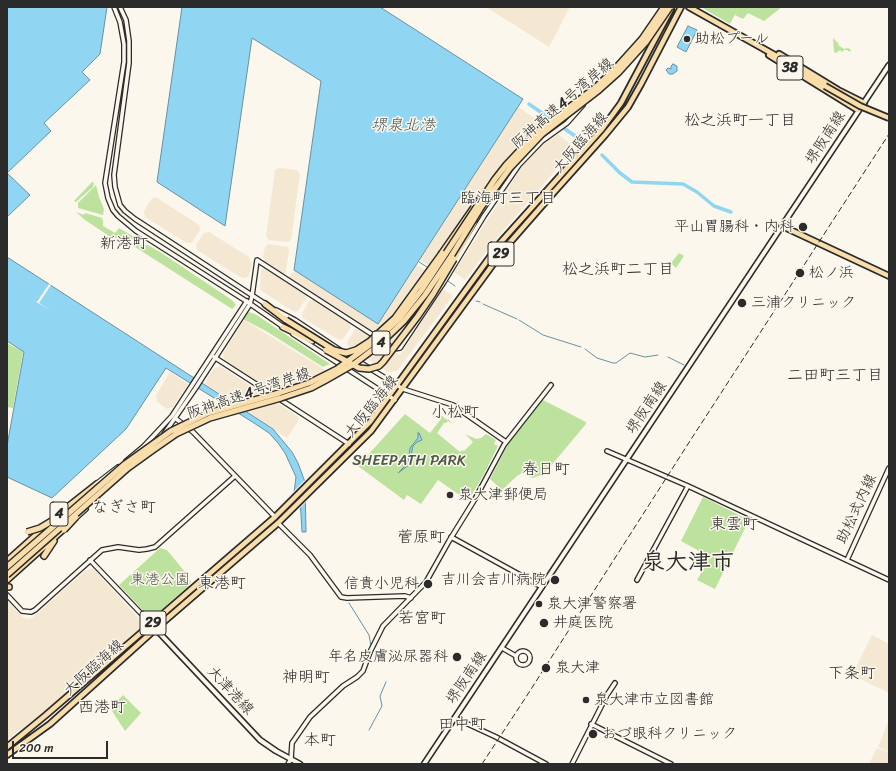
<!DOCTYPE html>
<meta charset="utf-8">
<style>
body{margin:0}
#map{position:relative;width:896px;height:771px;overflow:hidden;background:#fbf7ec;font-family:Sriracha,sans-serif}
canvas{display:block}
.frame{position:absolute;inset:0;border:8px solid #2b2b2b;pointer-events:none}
.scale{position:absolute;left:12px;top:741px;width:96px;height:18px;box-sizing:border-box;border:2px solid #2b2b2b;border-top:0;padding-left:5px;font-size:12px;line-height:14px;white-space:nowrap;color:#2b2b2b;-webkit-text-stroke:3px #fbf7ec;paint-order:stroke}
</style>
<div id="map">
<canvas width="896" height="771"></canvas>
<div class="frame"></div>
<div class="scale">200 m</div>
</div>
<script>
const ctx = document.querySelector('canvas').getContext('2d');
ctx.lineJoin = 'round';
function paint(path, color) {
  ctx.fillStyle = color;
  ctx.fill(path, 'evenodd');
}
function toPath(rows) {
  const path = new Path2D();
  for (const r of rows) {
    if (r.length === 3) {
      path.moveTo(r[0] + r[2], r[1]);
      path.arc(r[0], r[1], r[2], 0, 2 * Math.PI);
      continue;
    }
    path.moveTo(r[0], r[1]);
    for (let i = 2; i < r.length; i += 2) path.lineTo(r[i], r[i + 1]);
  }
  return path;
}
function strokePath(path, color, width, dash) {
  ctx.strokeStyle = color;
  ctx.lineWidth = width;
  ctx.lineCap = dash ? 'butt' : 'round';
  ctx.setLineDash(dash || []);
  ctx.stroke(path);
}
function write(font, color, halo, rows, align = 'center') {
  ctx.font = font + ' Sriracha,"Klee One",sans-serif';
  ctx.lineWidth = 3;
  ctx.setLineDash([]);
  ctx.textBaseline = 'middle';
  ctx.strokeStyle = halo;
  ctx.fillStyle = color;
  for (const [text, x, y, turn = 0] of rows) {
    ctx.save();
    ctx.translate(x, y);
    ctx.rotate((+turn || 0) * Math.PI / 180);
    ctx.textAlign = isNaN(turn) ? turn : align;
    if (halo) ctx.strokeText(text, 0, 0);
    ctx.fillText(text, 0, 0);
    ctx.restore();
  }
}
const built = toPath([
 [486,7,570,7,549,47],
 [518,107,552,130,536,144,516,165,446,276,420,260],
 [558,134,575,148,491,245,465,280,454,272,484,225,525,162,537,149],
 [279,168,297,170,300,174,291,240,288,242,269,240,266,236,275,170],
 [156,197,199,225,200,230,192,243,187,243,145,217,144,211,152,198],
 [209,232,249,257,252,264,249,276,244,278,240,277,197,250,196,245,204,233],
 [268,244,288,247,289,251,285,276,266,264,263,257,265,247],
 [417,265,442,281,400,345,395,347,289,278,294,270,378,324],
 [265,268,306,294,307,297,298,311,294,312,260,290,261,269],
 [443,289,453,296,397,371,388,372,348,346,347,342,355,330,358,329,400,355],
 [310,300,314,300,350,323,351,327,343,339,339,340,303,318,302,313],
 [244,320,327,371,315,377,273,391,224,360,223,354,225,350],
 [220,366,297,416,299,420,287,438,204,384,213,369],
 [170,372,188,384,173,407,167,409,157,402,156,395],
 [94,569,143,623,142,627,52,706,7,740,7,600,21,616,27,619,32,618,86,570],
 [872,635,889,644,889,693,852,675],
 [889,720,889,752,878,747],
 [877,748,889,753,889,764,869,764]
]);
const green = toPath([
 [701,7,782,7,764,21,748,13,743,19,735,15,738,9,730,24],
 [833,38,839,44,838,45,844,49,848,48,851,50,850,52,847,50,844,50,842,52,840,50,836,53,834,52],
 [92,182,94,183,93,187,76,202,74,201],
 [96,185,99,197,104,209,103,215,78,208,78,203],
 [76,212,84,215,85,213,102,218,103,221,103,226,115,233,119,228,138,239,122,240,109,236,85,220],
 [116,243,131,243,135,244,134,245,148,245,160,252,232,300,236,305,232,309,132,245],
 [679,253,684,256,676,268,671,263],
 [248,312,255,314,330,364,323,367,266,331,243,319],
 [7,343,23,352,13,408,7,407],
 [541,399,586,422,586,424,544,474,533,478,530,477,528,470,517,476,502,490,490,479,512,437],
 [405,414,430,433,441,419,439,417,441,415,447,420,448,419,453,424,448,421,446,423,444,423,437,433,460,452,462,450,464,451,473,442,465,434,476,439,481,438,486,434,496,440,494,444,498,446,483,476,468,501,438,480,421,504,407,495,404,500,358,466],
 [703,497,749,520,715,589,697,580,710,557,681,541],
 [160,548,167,550,189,577,187,579,189,581,191,580,190,585,153,617,150,618,119,585],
 [123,695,141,713,125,731,110,708]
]);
const water = toPath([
 [7,7,107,7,100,54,82,72,90,80,44,123,51,131,7,173,30,195,7,217,7,7],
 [182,7,380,7,523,99,378,324,294,270,321,81,252,38,225,226,157,182,182,7],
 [688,26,697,30,686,52,677,47,688,26],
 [673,64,677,66,677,71,673,74,669,74,666,70,668,68,671,69,671,66,673,64],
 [7,257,273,429,292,452,298,463,305,482,306,532,302,532,300,498,294,492,296,477,285,453,278,443,269,433,254,423,166,368,126,429,52,498,7,477,7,446,24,352,7,341,7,257],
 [418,433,419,433,422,440,417,442,413,446,409,465,398,473,408,463,410,448,418,438,418,433]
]);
const pier = toPath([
 [49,284,51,285,39,303,51,311,33,300,37,302],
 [305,480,307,482,307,489,306,491,307,493,307,501,299,509,298,499,299,498,293,492]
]);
const stream = toPath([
 [419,262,427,267],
 [448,281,455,286],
 [476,301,480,302],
 [483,304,517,319],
 [519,320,543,335,581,347],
 [585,349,597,358,613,363,616,363,630,353,645,357,658,355],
 [668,357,684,365],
 [349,603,369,635,371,646],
 [369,730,382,706,380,696,386,682]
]);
const canal = toPath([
 [529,104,578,138],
 [602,155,620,173,632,182,683,184,697,192,714,206,731,212]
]);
const tertiary = toPath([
 [114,7,120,22,124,44,124,62,105,183,108,198,113,210,118,216,136,231,246,301,285,328],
 [120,7,126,20,129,41,129,63,114,175,115,187,120,205,125,211,135,219,267,305],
 [276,310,295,320,340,350],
 [293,334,395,400],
 [382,341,394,349,400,348,444,282,484,216,519,165,542,141,567,123,583,105],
 [345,353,403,389,453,405,506,442],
 [214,357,273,395],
 [278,398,349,444],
 [175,418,193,432,275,517],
 [164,434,195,389,250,304,252,296,257,260,376,337],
 [607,451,688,486,889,580],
 [126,461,144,446,172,416,247,301],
 [96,484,118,467],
 [76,518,86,509],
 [278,523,310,555,341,597,347,598,405,596,411,598],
 [44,531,66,511],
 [451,537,542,587],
 [90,560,151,624],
 [847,560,889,468],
 [637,580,688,486],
 [7,595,22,611,31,612,35,610,102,550,118,547,139,550,147,549,155,547,235,476],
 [502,648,516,656],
 [523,658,7],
 [455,718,496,737,546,764],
 [591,724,671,764],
 [288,764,291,759,292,743,310,717,343,686,357,677,363,671,370,652,383,626,426,582,449,541,475,499,504,445,551,385],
 [572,764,607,695,615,683]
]);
const secondary = toPath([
 [151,624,260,740,276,751,300,764],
 [424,764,889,65]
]);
const primary = toPath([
 [689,7,780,58,825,86],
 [779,54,838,90,864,103],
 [769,55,858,110],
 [782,226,889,276],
 [7,747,46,715,275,517,370,422,500,243,602,129,621,103,671,9],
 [7,755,50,724,161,624,278,523,371,431,505,248,554,192,605,135,628,107,641,84,681,7]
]);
const motorway = toPath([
 [442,253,481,197],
 [454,259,474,223],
 [265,304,286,320],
 [283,327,312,341],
 [55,517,97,484],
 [44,556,54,541],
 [7,561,45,527],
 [7,580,66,527],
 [7,587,9,587]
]);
const rail = toPath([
 [482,764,526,697,688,444,889,134]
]);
const primaryBridge = toPath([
 [825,86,860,106,889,118]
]);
const motorwayBridge = toPath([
 [286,320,334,350,346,353,356,350,370,341,395,318,442,253],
 [326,350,359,368,369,369,379,366,383,362,418,316,433,294,454,259],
 [64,530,76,517],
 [27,532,40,528,60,516],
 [7,567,125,464,171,431,208,413,279,393,309,383,337,369,374,342,400,318,421,291,495,179,506,165,538,131,596,87,615,69,642,39,664,7],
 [7,575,128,468,153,450,176,434,210,418,281,398,311,388,326,380,354,364,379,345,404,321,425,295,450,258,482,206,510,168,542,134,599,90,618,73,646,42,670,7]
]);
const markers = [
 [687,39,4,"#2b2b2b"],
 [803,227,5,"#2b2b2b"],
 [800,273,5,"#2b2b2b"],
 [742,303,5,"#2b2b2b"],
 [450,495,4,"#2b2b2b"],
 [555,580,5,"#2b2b2b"],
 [428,584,5,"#2b2b2b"],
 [539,604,4,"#2b2b2b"],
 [544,623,5,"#2b2b2b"],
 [457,657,5,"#2b2b2b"],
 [546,668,5,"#2b2b2b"],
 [586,700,4,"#2b2b2b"],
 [593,734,5,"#2b2b2b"]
];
const shields = [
 [790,68,26],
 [501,254,26],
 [381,343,18],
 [59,514,18],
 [153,623,26]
];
const shieldNames = [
 ["38",790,68],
 ["29",501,254],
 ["4",381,343],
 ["4",59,514],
 ["29",153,623]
];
const poiNames = [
 ["助松プール",695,39],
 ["平山胃腸科・内科",794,227,"right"],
 ["松ノ浜",809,273],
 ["三浦クリニック",751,303],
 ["泉大津郵便局",458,495],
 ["吉川会吉川病院",546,580,"right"],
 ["信貴小児科",419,584,"right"],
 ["泉大津警察署",547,604],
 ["井庭医院",553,623],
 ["年名皮膚泌尿器科",448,657,"right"],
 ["泉大津",555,668],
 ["泉大津市立図書館",594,700],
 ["おづ眼科クリニック",602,734]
];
const streetNames = [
 ["阪神高速4号湾岸線",563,104,-41],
 ["堺阪南線",826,138,-57],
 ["大阪臨海線",581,143,-49],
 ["阪神高速4号湾岸線",249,394,-19],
 ["大阪臨海線",372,407,-51],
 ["堺阪南線",647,408,-56],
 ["助松式内線",857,509,-65],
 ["大阪臨海線",94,668,-42],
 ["堺阪南線",467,678,-56],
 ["大津港線",230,691,47]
];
const parkNames = [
 ["SHEEPATH PARK",409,461],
 ["東港公園",160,580]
];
const neighbourhoodNames = [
 ["松之浜町一丁目",740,121],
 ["臨海町三丁目",508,199],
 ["新港町",124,244],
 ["松之浜町二丁目",618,270],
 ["二田町三丁目",835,376],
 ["小松町",455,413],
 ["春日町",546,470],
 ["なぎさ町",124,508],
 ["東雲町",734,525],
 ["菅原町",421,538],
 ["東港町",222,584],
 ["若宮町",422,619],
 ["下条町",852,674],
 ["神明町",306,678],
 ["西港町",102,708],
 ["田中町",462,725],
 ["本町",320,741]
];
const waterNames = [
 ["堺泉北港",403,126]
];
const townNames = [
 ["泉大津市",688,563]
];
paint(built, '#f5e8d3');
paint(green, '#bce29d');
paint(water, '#90d5f2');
strokePath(water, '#6891a2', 1);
paint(pier, '#fbf7ec');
strokePath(stream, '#6891a2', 1);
strokePath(canal, '#90d5f2', 3.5);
strokePath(tertiary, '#2b2b2b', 6);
strokePath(secondary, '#2b2b2b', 7);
strokePath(primary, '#2b2b2b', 8);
strokePath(motorway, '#2b2b2b', 8);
strokePath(tertiary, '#fbf7ec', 3.5);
strokePath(secondary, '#fbf7ec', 4);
strokePath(primary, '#f9deab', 4.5);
strokePath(motorway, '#f9deab', 5);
strokePath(rail, '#2b2b2b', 1, [6, 3]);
strokePath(primaryBridge, '#2b2b2b', 8, []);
strokePath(motorwayBridge, '#2b2b2b', 8, []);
strokePath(primaryBridge, '#f9deab', 4.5);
strokePath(motorwayBridge, '#f9deab', 5);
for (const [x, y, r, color] of markers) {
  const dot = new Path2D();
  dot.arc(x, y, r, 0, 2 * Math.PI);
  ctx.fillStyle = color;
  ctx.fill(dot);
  strokePath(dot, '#fbf7ec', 1.5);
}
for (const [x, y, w] of shields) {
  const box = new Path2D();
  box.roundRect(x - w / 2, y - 12, w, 24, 3);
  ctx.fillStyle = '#fbf7ec';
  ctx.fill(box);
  strokePath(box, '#2b2b2b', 1);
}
write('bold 14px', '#2b2b2b', null, shieldNames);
write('15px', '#2b2b2b', '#fbf7ec', poiNames, 'left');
write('15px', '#2b2b2b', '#fbf7ec', streetNames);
write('15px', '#4f5948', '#fbf7ec', parkNames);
write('16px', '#2b2b2b', '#fbf7ec', neighbourhoodNames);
write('italic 16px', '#44565d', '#fbf7ec', waterNames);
write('bold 23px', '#2b2b2b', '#fbf7ec', townNames);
</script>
